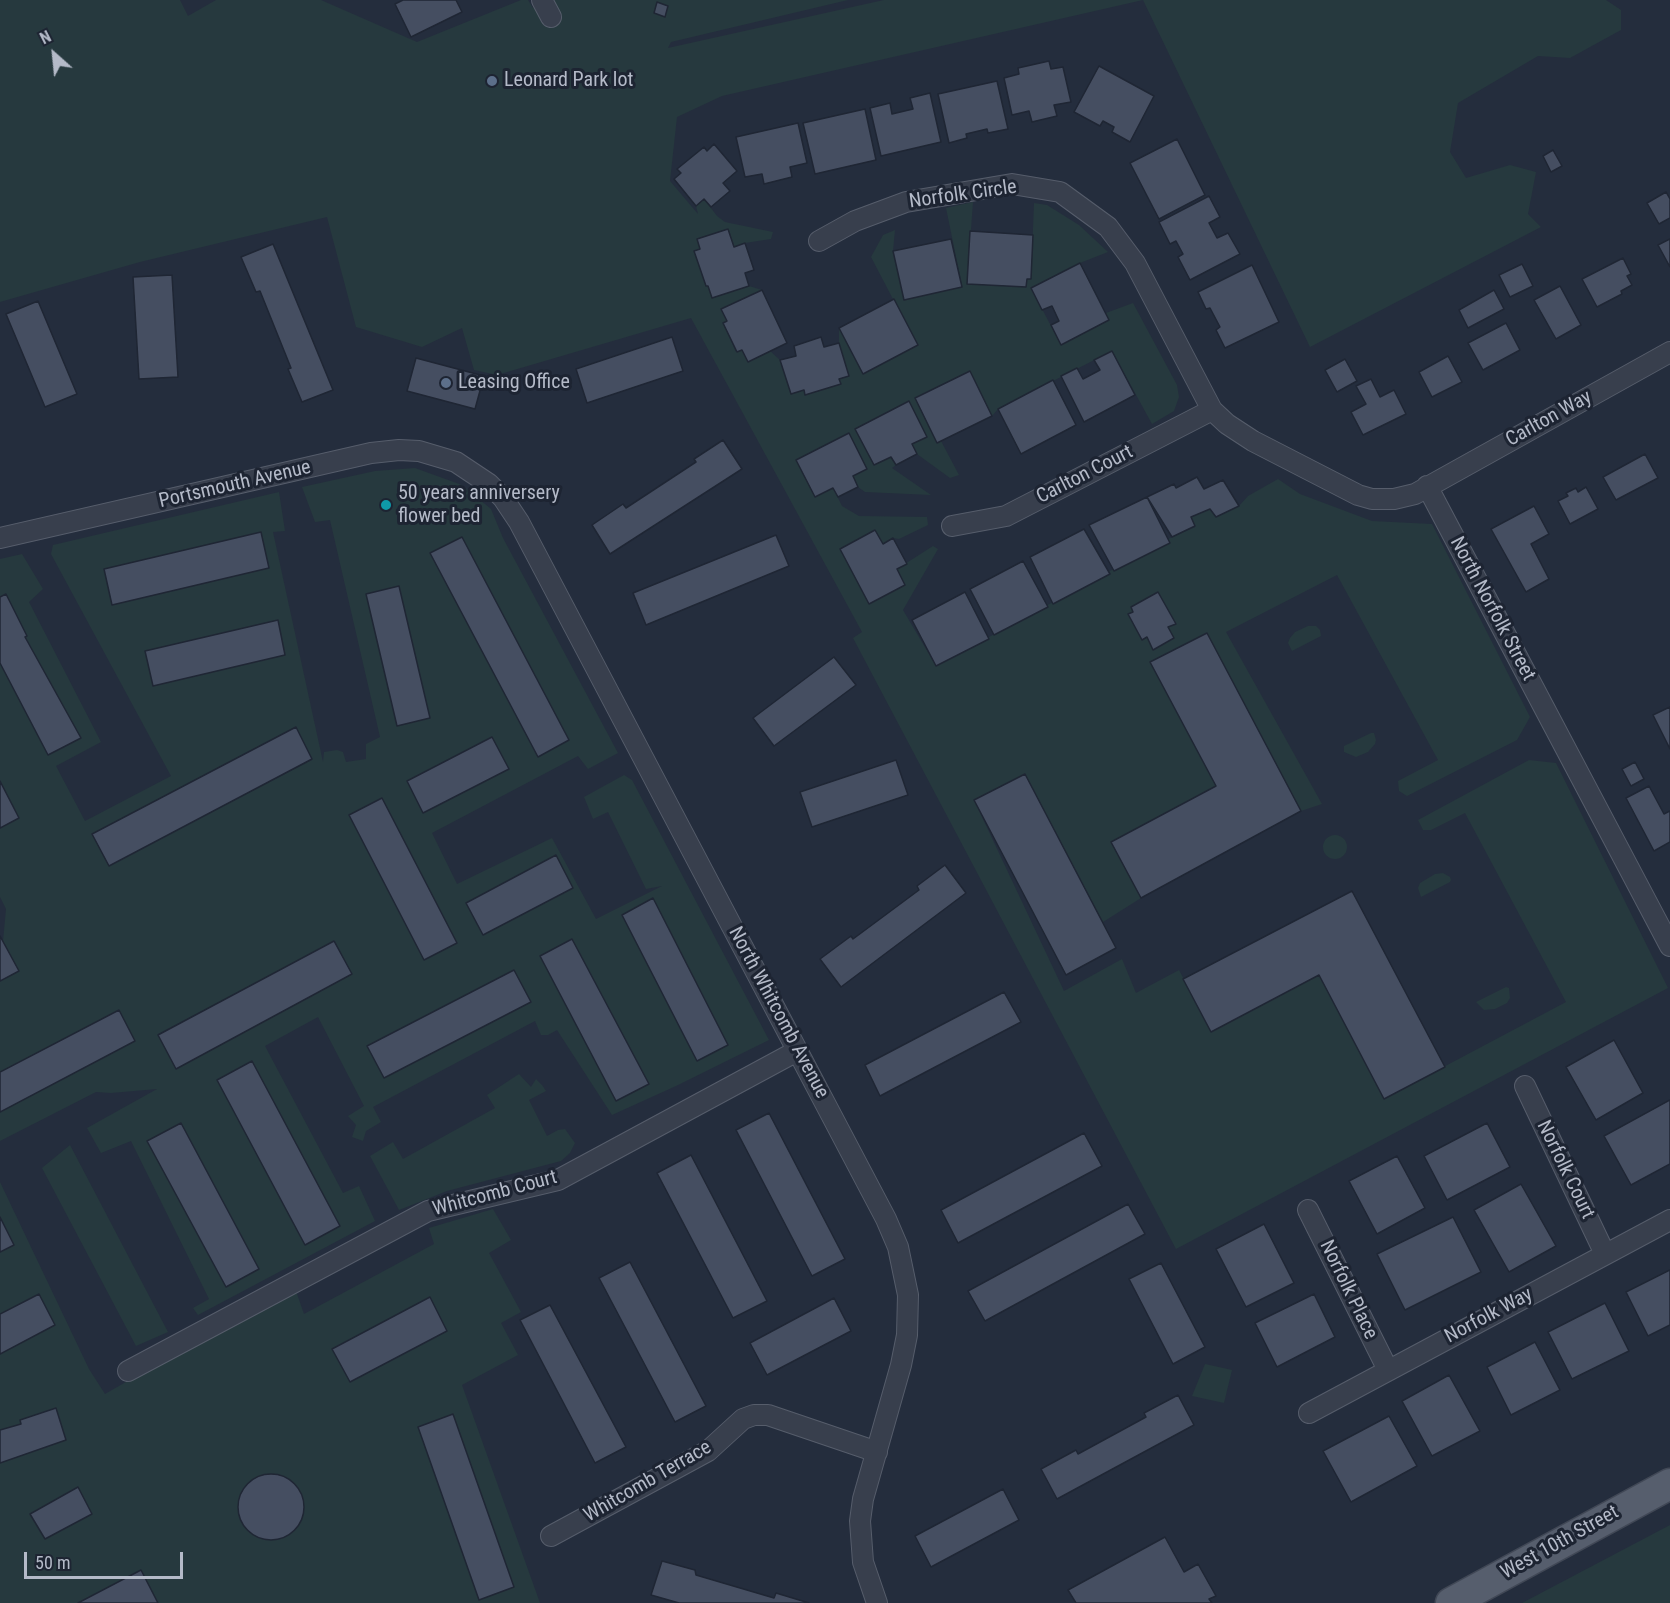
<!DOCTYPE html>
<style>
body{margin:0}
#map{position:relative;width:1670px;height:1603px;overflow:hidden;background:#242d3d;font-family:"Roboto Condensed",sans-serif}
canvas{display:block}
.north{position:absolute;left:24px;top:24px;width:60px;height:60px;-webkit-text-stroke:4px #1d2432;paint-order:stroke;rotate:333deg;font-size:16px;font-weight:700;line-height:24px;text-align:center;color:#b4bac8}
.north::after{content:'';display:block;margin:auto;width:21px;height:27px;background:#b4bac8;clip-path:polygon(50% 0,100% 100%,50% 72%,0 100%)}
.scale{position:absolute;left:24px;top:1552px;width:159px;height:27px;box-sizing:border-box;border:3px solid #b4bac8;border-top:0;padding-left:8px;font-size:18px;line-height:21px;white-space:nowrap;color:#b4bac8;-webkit-text-stroke:4px #1d2432;paint-order:stroke}
</style>
<div id="map">
<canvas width="1670" height="1603"></canvas>
<div class="north">N</div>
<div class="scale">50 m</div>
</div>
<script>
const ctx = document.querySelector('canvas').getContext('2d');
ctx.lineJoin = 'round';
function paint(path, color) {
  ctx.fillStyle = color;
  ctx.fill(path, 'evenodd');
}
function toPath(rows) {
  const path = new Path2D();
  for (const r of rows) {
    if (r.length === 3) {
      path.moveTo(r[0] + r[2], r[1]);
      path.arc(r[0], r[1], r[2], 0, 2 * Math.PI);
      continue;
    }
    path.moveTo(r[0], r[1]);
    for (let i = 2; i < r.length; i += 2) path.lineTo(r[i], r[i + 1]);
  }
  return path;
}
function strokePath(path, color, width, dash) {
  ctx.strokeStyle = color;
  ctx.lineWidth = width;
  ctx.lineCap = dash ? 'butt' : 'round';
  ctx.setLineDash(dash || []);
  ctx.stroke(path);
}
function write(font, color, halo, rows, align = 'center') {
  ctx.font = font + ' "Roboto Condensed",sans-serif';
  ctx.lineWidth = 6;
  ctx.setLineDash([]);
  ctx.textBaseline = 'middle';
  ctx.strokeStyle = halo;
  ctx.fillStyle = color;
  for (const [text, x, y, turn = 0] of rows) {
    ctx.save();
    ctx.translate(x, y);
    ctx.rotate((+turn || 0) * Math.PI / 180);
    ctx.textAlign = isNaN(turn) ? turn : align;
    if (halo) ctx.strokeText(text, 0, 0);
    ctx.fillText(text, 0, 0);
    ctx.restore();
  }
}
const green = toPath([
 [0,0,180,0,188,16,216,0,321,0,417,42,521,0,528,0,533,8,542,0,848,0,671,42,668,48,884,0,1606,0,1621,10,1621,30,1570,58,1538,56,1458,103,1450,152,1466,178,1510,165,1536,172,1528,214,1541,227,1310,347,1143,0,722,96,677,117,670,181,698,214,696,206,704,199,717,216,725,222,773,232,771,239,745,243,734,247,727,229,697,239,700,249,694,251,706,286,708,286,713,298,749,286,762,290,721,309,727,321,723,323,736,352,742,350,748,362,770,351,780,360,791,394,804,390,805,395,840,384,839,379,849,376,839,343,839,328,917,345,871,257,883,235,895,230,893,251,904,300,962,286,946,208,973,202,967,284,1026,287,1027,279,1031,279,1034,203,1047,205,1079,225,1108,252,1080,263,1031,288,1061,345,1109,320,1106,313,1133,303,1177,385,1179,397,1174,411,1152,424,1112,351,998,409,992,416,970,371,915,398,937,443,941,441,959,475,950,478,917,454,912,444,927,437,909,401,855,429,874,465,891,457,896,465,892,468,931,495,865,492,858,487,853,476,867,468,849,433,796,460,815,497,833,488,842,506,859,516,927,517,928,525,899,539,893,538,883,544,875,530,840,549,897,569,933,546,938,549,903,610,936,666,1172,537,1195,527,1191,517,1210,509,1216,517,1239,506,1248,496,1278,479,1300,494,1372,521,1432,524,1530,717,1517,740,1407,796,1399,791,1398,781,1438,760,1337,575,1226,632,1322,804,1301,811,1207,633,1151,662,1216,786,1111,842,1141,898,1103,922,1025,774,974,800,1064,991,1122,959,1136,993,1179,970,1211,1031,1319,975,1385,1098,1566,1002,1465,813,1431,830,1423,830,1418,820,1529,760,1556,763,1668,988,1176,1249,853,638,862,632,691,318,497,375,474,370,462,328,422,347,356,327,327,217,140,262,0,302],
 [415,468,462,485,491,509,503,538,618,753,588,769,578,756,432,833,457,884,552,838,596,919,662,886,646,889,608,812,593,819,584,797,624,775,632,780,769,1040,676,1086,612,1115,557,1030,548,1035,541,1035,535,1021,373,1107,381,1122,366,1131,363,1141,352,1137,356,1125,348,1116,364,1106,318,1017,265,1046,343,1193,359,1186,375,1221,198,1315,193,1308,209,1299,131,1141,101,1153,87,1128,157,1089,111,1093,96,1092,0,1141,0,1112,119,1010,0,1072,0,980,19,971,3,941,6,909,0,897,0,559,22,554,43,589,29,602,101,742,56,766,85,821,171,776,51,554,53,545,279,492,285,531,273,532,323,762,324,752,337,750,343,752,346,762,366,759,366,744,380,737,330,520,315,522,302,487,375,471],
 [295,727,312,760,108,865,92,834],
 [335,941,352,974,176,1069,158,1034],
 [1308,626,1316,626,1320,630,1321,636,1292,651,1288,643,1290,638,1295,632],
 [1371,733,1374,733,1376,740,1375,744,1368,752,1356,757,1344,752,1344,746],
 [1335,847,12],
 [1443,873,1450,877,1451,880,1450,882,1421,897,1418,888,1420,883,1435,874],
 [1506,987,1509,988,1510,998,1507,1003,1495,1009,1484,1010,1476,1002],
 [519,1074,531,1087,536,1079,542,1085,546,1091,529,1100,547,1136,558,1130,565,1129,575,1143,570,1153,561,1161,447,1191,399,1210,370,1156,393,1142,403,1159,495,1108,487,1095],
 [70,1145,168,1332,136,1346,42,1168],
 [0,1182,89,1369,105,1394,211,1333,296,1291,304,1314,434,1244,429,1228,493,1209,511,1240,489,1253,521,1312,501,1323,518,1355,462,1385,540,1603,0,1603],
 [1205,1364,1232,1370,1224,1403,1192,1396],
 [1670,1525,1670,1603,1522,1603]
]);
const building = toPath([
 [403,0,456,0,462,12,411,37,395,4,403,0],
 [657,2,668,6,665,17,654,13,657,2],
 [1049,61,1051,69,1063,67,1071,102,1054,105,1057,116,1032,122,1029,111,1012,115,1004,78,1019,74,1018,68,1049,61],
 [1099,66,1154,96,1130,142,1112,132,1114,127,1103,121,1100,126,1074,112,1099,66],
 [997,81,1008,129,988,133,987,129,966,134,967,138,949,143,938,94,997,81],
 [930,93,941,142,881,156,870,108,890,103,892,114,913,109,910,98,930,93],
 [865,109,876,160,815,174,803,123,865,109],
 [798,123,807,163,790,167,792,177,764,184,762,174,745,177,736,137,798,123],
 [1177,139,1205,195,1159,219,1130,163,1177,139],
 [714,144,737,171,723,183,730,191,711,207,704,199,696,206,674,179,681,173,677,169,704,147,707,151,714,144],
 [1553,150,1562,166,1551,172,1543,156,1553,150],
 [1666,192,1670,199,1670,218,1659,224,1647,203,1666,192],
 [1209,196,1220,217,1209,223,1217,238,1228,233,1240,254,1190,280,1178,257,1183,254,1176,241,1170,244,1159,222,1209,196],
 [728,229,734,247,745,243,754,270,745,273,749,286,712,298,708,286,706,286,694,251,700,249,697,239,728,229],
 [970,231,1033,235,1031,279,1027,279,1026,287,967,284,970,231],
 [951,239,962,287,904,300,893,251,951,239],
 [1670,239,1670,267,1658,245,1670,239],
 [273,244,333,390,302,402,288,369,291,368,260,291,256,292,241,257,273,244],
 [1623,258,1631,274,1627,276,1632,285,1621,291,1622,294,1597,307,1582,279,1623,258],
 [1080,263,1109,320,1061,345,1051,325,1059,321,1052,306,1042,310,1031,288,1080,263],
 [1522,264,1533,286,1510,297,1499,275,1522,264],
 [1252,265,1279,322,1225,348,1216,330,1220,327,1210,308,1206,309,1198,292,1252,265],
 [172,275,178,377,139,379,133,277,172,275],
 [1560,286,1581,325,1556,339,1534,300,1560,286],
 [762,290,787,343,748,362,742,350,737,352,723,323,727,321,721,309,762,290],
 [1494,290,1504,309,1468,328,1459,310,1494,290],
 [894,299,918,345,863,374,839,328,894,299],
 [38,301,77,394,45,407,6,314,38,301],
 [1506,323,1520,350,1483,370,1468,343,1506,323],
 [672,337,683,371,587,403,576,369,672,337],
 [821,337,824,347,839,343,849,376,839,379,841,384,805,395,804,390,791,394,780,360,796,356,794,346,821,337],
 [1112,351,1135,395,1084,422,1061,376,1077,368,1083,379,1100,370,1094,360,1112,351],
 [1448,356,1462,382,1432,397,1419,372,1448,356],
 [416,358,484,376,475,409,407,391,416,358],
 [1345,359,1357,381,1337,392,1325,370,1345,359],
 [970,371,992,416,937,443,915,398,970,371],
 [1371,379,1380,397,1394,390,1406,414,1363,435,1351,412,1366,404,1356,386,1371,379],
 [1053,380,1076,425,1021,454,998,409,1053,380],
 [909,401,927,437,912,444,917,454,896,465,891,457,874,465,855,429,909,401],
 [849,433,867,469,853,476,858,487,838,497,833,488,815,497,796,460,849,433],
 [723,440,742,469,610,554,592,525,623,504,626,508,696,462,694,459,723,440],
 [1645,454,1658,478,1616,500,1603,477,1645,454],
 [1197,477,1204,489,1223,480,1239,506,1216,517,1210,509,1191,517,1195,526,1172,537,1147,497,1174,484,1176,488,1197,477],
 [1586,487,1598,509,1570,524,1558,501,1568,496,1566,493,1576,488,1578,492,1586,487],
 [1147,497,1170,543,1114,571,1089,525,1147,497],
 [1534,506,1549,534,1531,544,1549,579,1526,592,1491,529,1534,506],
 [1084,529,1110,574,1053,604,1030,557,1084,529],
 [875,530,883,544,893,538,907,564,897,569,905,585,869,604,840,549,875,530],
 [261,532,269,568,112,605,104,569,261,532],
 [776,535,789,566,646,625,633,593,776,535],
 [462,537,569,740,538,757,430,553,462,537],
 [1023,561,1048,607,994,635,970,589,1023,561],
 [399,586,430,718,397,726,366,594,399,586],
 [965,592,989,639,936,666,912,620,965,592],
 [1158,592,1176,624,1168,627,1174,638,1153,650,1147,637,1142,640,1128,614,1133,612,1131,607,1158,592],
 [6,594,27,636,25,637,81,738,48,755,0,663,0,597,6,594],
 [278,620,285,655,153,686,145,651,278,620],
 [1207,633,1301,811,1141,898,1111,842,1216,786,1150,662,1207,633],
 [834,657,856,685,774,746,753,718,834,657],
 [1670,707,1670,749,1653,715,1670,707],
 [296,727,312,759,109,866,92,834,296,727],
 [492,737,509,769,423,813,407,781,492,737],
 [896,760,908,795,812,827,800,792,896,760],
 [1635,762,1644,779,1631,786,1622,769,1635,762],
 [1025,774,1116,948,1066,975,974,800,1025,774],
 [0,781,19,818,0,828,0,781],
 [1649,786,1664,814,1670,811,1670,842,1654,851,1626,798,1649,786],
 [382,798,457,943,424,960,349,815,382,798],
 [556,855,573,888,483,935,466,903,556,855],
 [945,865,966,893,841,987,820,959,851,936,853,939,919,890,917,886,945,865],
 [1352,891,1445,1067,1384,1099,1319,975,1211,1032,1183,979,1352,891],
 [653,898,728,1045,697,1061,622,915,653,898],
 [0,936,19,971,0,981,0,936],
 [572,939,649,1084,616,1101,540,956,572,939],
 [334,941,352,974,176,1069,158,1035,334,941],
 [514,970,531,1002,384,1078,367,1046,514,970],
 [1004,992,1021,1022,880,1096,865,1065,1004,992],
 [119,1010,135,1041,0,1112,0,1072,119,1010],
 [1614,1040,1643,1093,1596,1120,1566,1067,1614,1040],
 [252,1061,340,1226,305,1245,217,1080,252,1061],
 [1670,1100,1670,1164,1631,1185,1604,1136,1670,1100],
 [769,1113,845,1259,812,1276,736,1130,769,1113],
 [181,1123,259,1269,226,1287,147,1141,181,1123],
 [1487,1123,1510,1167,1447,1200,1424,1156,1487,1123],
 [1084,1133,1102,1166,958,1243,941,1210,1084,1133],
 [691,1155,767,1301,733,1318,657,1173,691,1155],
 [1397,1156,1425,1208,1377,1234,1349,1181,1397,1156],
 [1521,1184,1556,1246,1509,1272,1474,1210,1521,1184],
 [1128,1204,1145,1234,985,1321,968,1291,1128,1204],
 [0,1217,14,1245,0,1252,0,1217],
 [1453,1217,1481,1272,1405,1310,1377,1254,1453,1217],
 [1264,1224,1294,1283,1246,1307,1216,1249,1264,1224],
 [630,1262,706,1406,675,1422,599,1278,630,1262],
 [1161,1263,1205,1347,1173,1364,1129,1279,1161,1263],
 [1670,1270,1670,1325,1648,1336,1626,1292,1670,1270],
 [39,1294,55,1325,0,1354,0,1314,39,1294],
 [1314,1294,1335,1337,1277,1367,1255,1323,1314,1294],
 [430,1297,447,1331,350,1382,332,1349,430,1297],
 [834,1298,851,1331,767,1375,750,1343,834,1298],
 [1605,1303,1629,1351,1572,1379,1548,1332,1605,1303],
 [550,1305,626,1447,595,1463,520,1320,550,1305],
 [1535,1342,1560,1390,1511,1415,1487,1367,1535,1342],
 [1449,1375,1480,1431,1432,1456,1402,1401,1449,1375],
 [1178,1395,1194,1425,1057,1499,1041,1469,1076,1450,1078,1454,1146,1417,1144,1413,1178,1395],
 [56,1408,66,1440,0,1463,0,1430,21,1424,20,1420,56,1408],
 [453,1414,514,1587,479,1600,418,1427,453,1414],
 [1389,1416,1417,1466,1351,1502,1323,1451,1389,1416],
 [271,1507,33],
 [78,1487,92,1514,45,1539,30,1514,78,1487],
 [1003,1489,1019,1520,931,1567,915,1536,1003,1489],
 [1165,1537,1184,1572,1198,1564,1216,1596,1209,1599,1212,1603,1076,1603,1068,1590,1165,1537],
 [662,1561,695,1570,696,1575,774,1598,776,1593,809,1603,679,1603,651,1595,662,1561],
 [141,1570,158,1603,78,1603,141,1570]
]);
const minor = toPath([
 [542,0,551,17],
 [819,241,855,221,906,202,1012,184,1060,192,1108,227,1135,263,1212,410,1227,424,1253,441,1358,495,1372,499,1394,499,1415,494,1670,352],
 [1427,486,1670,946],
 [952,526,1006,516,1212,410],
 [0,538,371,453,399,450,419,451,456,462,489,484,503,498,519,522,886,1219,898,1247,908,1295,907,1335,901,1365,863,1499,860,1521,863,1562,877,1603],
 [1525,1086,1605,1254],
 [1308,1210,1388,1370],
 [128,1371,428,1211,558,1180,797,1051],
 [1309,1413,1670,1220],
 [551,1536,708,1451,743,1419,754,1415,768,1415,877,1452]
]);
const primary = toPath([
 [1451,1603,1670,1484]
]);
const markers = [
 [492,81,6,"#5c6f8a"],
 [446,383,6,"#5c6f8a"],
 [386,505,6,"#0f9aa8"]
];
const poiNames = [
 ["Leonard Park lot",504,81],
 ["Leasing Office",458,383],
 ["50 years anniversery",398,494],
 ["flower bed",398,517]
];
const streetNames = [
 ["Norfolk Circle",963,195,-8],
 ["Carlton Way",1549,419,-29],
 ["Carlton Court",1085,475,-27],
 ["Portsmouth Avenue",235,485,-13],
 ["North Norfolk Street",1492,609,62],
 ["North Whitcomb Avenue",778,1013,62],
 ["Norfolk Court",1565,1170,64],
 ["Whitcomb Court",495,1194,-15],
 ["Norfolk Place",1348,1290,64],
 ["Norfolk Way",1489,1316,-28],
 ["Whitcomb Terrace",648,1482,-30],
 ["West 10th Street",1560,1543,-29]
];
paint(green, '#26393e');
paint(building, '#454e61');
strokePath(building, '#1f2634', 1.5);
strokePath(minor, '#565d6b', 22);
strokePath(primary, '#414856', 33);
strokePath(minor, '#383f4d', 20);
strokePath(primary, '#565e6d', 30);
for (const [x, y, r, color] of markers) {
  const dot = new Path2D();
  dot.arc(x, y, r, 0, 2 * Math.PI);
  ctx.fillStyle = color;
  ctx.fill(dot);
  strokePath(dot, '#1d2432', 2);
}
write('20px', '#b4bac8', '#1d2432', poiNames, 'left');
write('20px', '#b4bac8', '#1d2432', streetNames);
</script>
